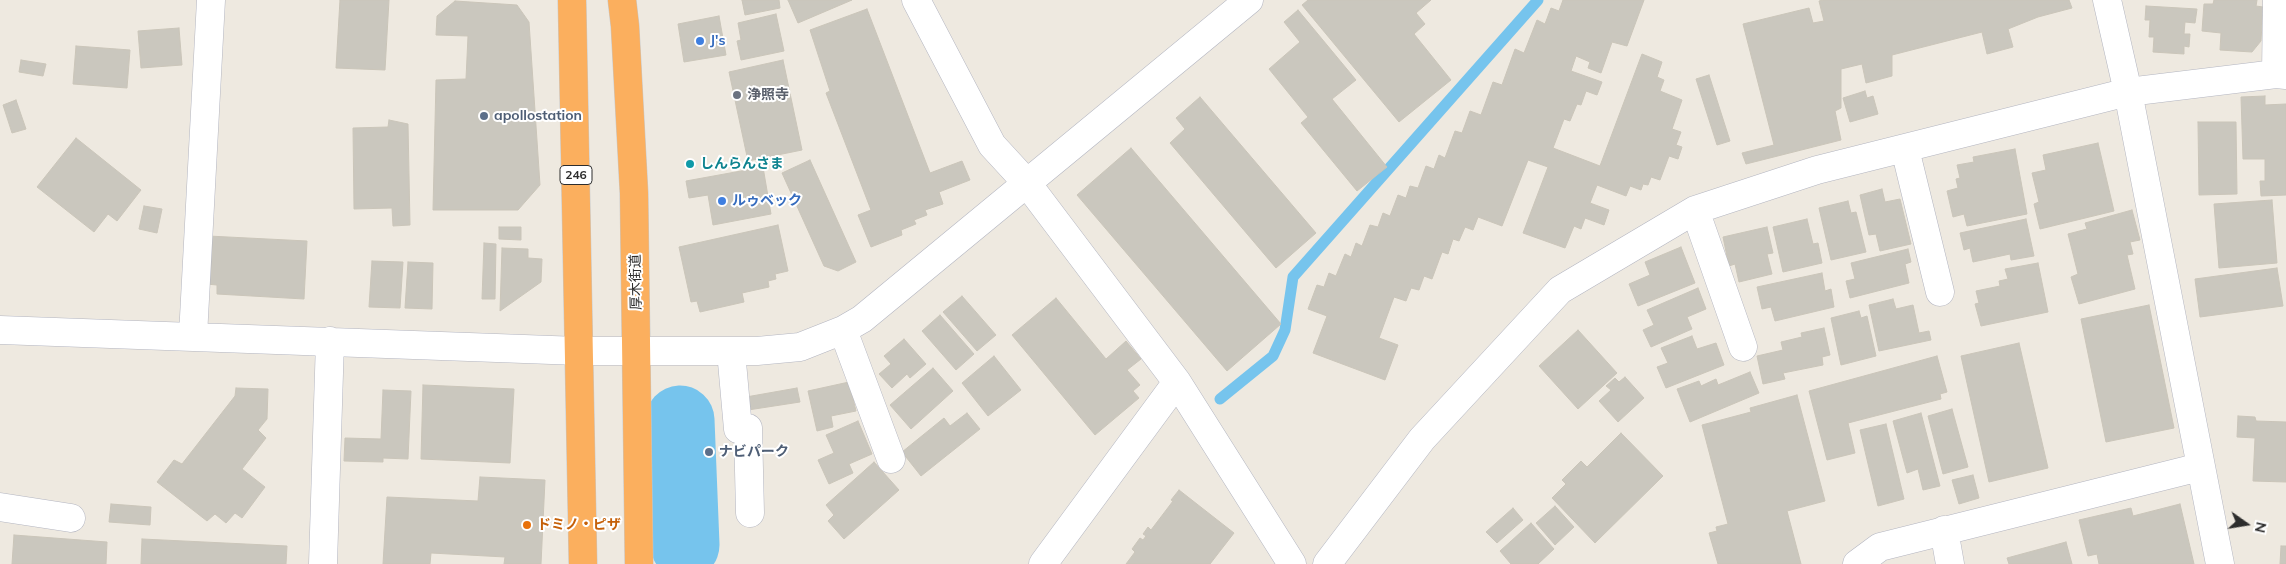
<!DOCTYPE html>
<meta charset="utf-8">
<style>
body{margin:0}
#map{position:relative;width:2286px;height:564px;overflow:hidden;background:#eee9e0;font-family:Mulish,sans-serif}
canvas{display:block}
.north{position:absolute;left:2221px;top:499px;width:50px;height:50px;-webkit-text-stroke:4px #fff;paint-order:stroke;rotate:103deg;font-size:14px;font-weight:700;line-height:20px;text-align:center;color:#2d2d2d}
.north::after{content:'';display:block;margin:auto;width:18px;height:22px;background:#2d2d2d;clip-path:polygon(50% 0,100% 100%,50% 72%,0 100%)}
</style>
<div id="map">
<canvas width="2286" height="564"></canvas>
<div class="north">N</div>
</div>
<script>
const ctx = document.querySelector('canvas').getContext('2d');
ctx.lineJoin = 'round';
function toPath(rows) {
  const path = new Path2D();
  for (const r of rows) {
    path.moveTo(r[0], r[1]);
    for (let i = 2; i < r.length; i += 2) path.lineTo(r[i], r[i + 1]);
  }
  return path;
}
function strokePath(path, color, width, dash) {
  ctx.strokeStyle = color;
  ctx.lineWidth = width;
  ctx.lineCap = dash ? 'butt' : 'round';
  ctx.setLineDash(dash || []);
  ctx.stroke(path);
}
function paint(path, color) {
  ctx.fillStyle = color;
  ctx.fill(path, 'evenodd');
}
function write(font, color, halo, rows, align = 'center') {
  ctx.font = font + ' Mulish,"Noto Sans JP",sans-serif';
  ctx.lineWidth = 4;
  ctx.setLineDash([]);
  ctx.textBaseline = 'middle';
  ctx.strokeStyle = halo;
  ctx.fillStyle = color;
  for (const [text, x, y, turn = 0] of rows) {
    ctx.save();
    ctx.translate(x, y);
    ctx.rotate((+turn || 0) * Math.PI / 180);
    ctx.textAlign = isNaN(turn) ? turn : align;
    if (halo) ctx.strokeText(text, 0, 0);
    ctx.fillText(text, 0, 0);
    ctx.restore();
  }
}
const stream = toPath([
 [1220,399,1273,356,1285,330,1293,277,1538,0]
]);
const river = toPath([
 [680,420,685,545]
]);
const building = toPath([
 [340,0,389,0,385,70,336,68,340,0],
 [742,0,779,0,780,8,745,15,742,0],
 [788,0,852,0,798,23,788,0],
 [1308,0,1431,0,1416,13,1425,24,1414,34,1451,80,1399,122,1302,5,1308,0],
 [1563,0,1644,0,1627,46,1612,42,1601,73,1588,68,1590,62,1576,56,1571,71,1602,82,1597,95,1586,91,1581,105,1577,104,1570,121,1564,119,1553,148,1600,166,1642,54,1662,62,1657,77,1664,80,1660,91,1682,100,1672,129,1681,132,1676,145,1682,147,1678,159,1669,156,1660,180,1651,177,1648,185,1643,184,1641,190,1630,186,1626,196,1597,185,1590,203,1609,210,1604,225,1585,218,1581,229,1574,226,1565,248,1523,233,1548,167,1528,160,1502,226,1478,217,1473,230,1465,227,1459,241,1453,239,1448,254,1442,252,1432,279,1424,276,1419,290,1411,288,1406,301,1394,297,1379,338,1398,345,1385,380,1313,353,1327,316,1308,309,1317,285,1324,287,1329,273,1336,276,1345,254,1351,257,1356,243,1362,246,1370,225,1378,227,1383,213,1390,216,1398,195,1406,198,1410,186,1418,188,1426,166,1434,169,1439,155,1445,158,1455,131,1462,133,1470,111,1481,115,1493,82,1502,85,1515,49,1524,53,1537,20,1545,24,1551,8,1559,11,1563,0],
 [1823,0,2069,0,2072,8,2038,17,2008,29,2013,47,1987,54,1982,32,1892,55,1892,76,1866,83,1862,64,1841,69,1841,108,1835,111,1841,140,1746,164,1742,153,1774,145,1743,24,1809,8,1813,23,1824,21,1819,1,1823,0],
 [2214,0,2257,0,2256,6,2263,7,2261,41,2252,52,2220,50,2221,33,2202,31,2204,4,2213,4,2214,0],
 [455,1,517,5,529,22,540,185,518,210,433,210,436,80,466,79,468,36,436,35,437,16,455,1],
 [2146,6,2197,9,2195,23,2185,22,2184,34,2190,34,2189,47,2184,46,2184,54,2153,52,2154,37,2149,37,2150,20,2145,20,2146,6],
 [867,9,930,173,962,161,970,180,939,192,943,204,925,210,927,215,914,220,916,224,901,230,902,235,871,247,858,215,871,210,826,93,830,91,810,30,867,9],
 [1298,10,1356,80,1332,99,1387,167,1357,191,1301,123,1308,117,1269,69,1300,42,1284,22,1298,10],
 [776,14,784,51,741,60,737,41,741,40,738,23,776,14],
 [719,16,726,55,684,62,678,24,719,16],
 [179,28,182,65,141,68,138,31,179,28],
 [76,46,130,50,127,88,73,84,76,46],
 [21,60,46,64,43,76,19,72,21,60],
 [783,60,802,150,748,161,729,72,783,60],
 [1709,75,1730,141,1717,145,1696,79,1709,75],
 [1865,91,1867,98,1873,96,1878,114,1850,122,1843,98,1865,91],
 [2265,96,2265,105,2286,104,2286,195,2261,196,2260,181,2265,181,2265,159,2243,159,2241,97,2265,96],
 [1200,97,1316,233,1276,268,1170,143,1185,129,1176,118,1200,97],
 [16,100,26,129,12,133,3,105,16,100],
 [389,120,408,124,410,225,393,226,392,208,354,209,353,128,388,127,389,120],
 [2198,122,2236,122,2237,194,2199,195,2198,122],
 [76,138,141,190,117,221,108,214,94,232,37,187,76,138],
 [2098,143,2114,211,2040,229,2034,204,2039,202,2032,173,2046,170,2043,155,2098,143],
 [1131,148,1281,324,1227,371,1077,195,1131,148],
 [2015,149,2027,214,1967,226,1964,214,1953,217,1947,191,1958,188,1956,179,1960,178,1957,165,1974,162,1973,157,2015,149],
 [810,160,856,262,838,271,824,266,782,173,810,160],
 [763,167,771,214,713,225,708,195,689,198,686,181,763,167],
 [1882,189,1885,202,1900,199,1911,244,1880,251,1876,234,1869,235,1860,195,1882,189],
 [2272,200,2277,263,2219,268,2214,204,2272,200],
 [1848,201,1851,213,1856,212,1866,252,1831,260,1819,208,1848,201],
 [144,206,162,209,157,233,139,229,144,206],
 [2132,210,2140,240,2130,242,2133,254,2127,255,2135,289,2079,304,2071,277,2078,274,2068,234,2087,229,2085,223,2132,210],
 [1807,219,1813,244,1818,243,1822,263,1783,272,1773,227,1807,219],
 [2026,219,2034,256,2011,260,2010,254,1973,262,1970,248,1964,250,1960,233,2026,219],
 [778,225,788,271,775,274,776,279,768,281,769,287,742,293,744,302,700,312,697,301,691,302,679,247,778,225],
 [499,227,521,227,521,240,499,239,499,227],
 [1767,227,1773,253,1767,254,1772,274,1739,282,1735,264,1729,266,1723,237,1767,227],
 [208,236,307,241,304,299,217,294,217,285,206,284,208,236],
 [484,243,496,244,495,299,482,299,484,243],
 [1681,247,1695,283,1638,306,1629,284,1650,275,1645,262,1681,247],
 [502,248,528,249,528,258,542,259,541,282,500,311,502,248],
 [1908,249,1911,262,1905,264,1909,283,1850,298,1846,281,1855,279,1851,263,1908,249],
 [372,261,403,262,400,308,369,307,372,261],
 [408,262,433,263,432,309,405,308,408,262],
 [2038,263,2048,312,1981,326,1975,304,1979,303,1976,291,2000,286,1999,281,2008,279,2005,269,2038,263],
 [2277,268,2283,306,2200,317,2195,279,2277,268],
 [1822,273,1825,291,1831,289,1834,307,1775,321,1771,307,1762,309,1757,287,1822,273],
 [1698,288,1706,309,1687,317,1692,329,1651,347,1643,330,1654,325,1647,310,1698,288],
 [962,296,996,335,977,351,943,312,962,296],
 [1056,298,1106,359,1126,341,1141,359,1127,370,1140,385,1133,391,1139,398,1095,435,1012,335,1056,298],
 [1893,299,1896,309,1913,305,1919,333,1929,331,1931,340,1879,351,1869,305,1893,299],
 [2149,305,2174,428,2106,442,2081,319,2149,305],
 [1859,311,1861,318,1867,316,1876,356,1841,365,1831,318,1859,311],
 [940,315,974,354,956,370,922,331,940,315],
 [1824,328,1830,355,1822,357,1823,365,1783,373,1785,379,1763,384,1757,356,1783,350,1781,342,1802,337,1801,333,1824,328],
 [1578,330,1617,373,1578,409,1539,366,1578,330],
 [1692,336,1697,349,1716,343,1724,365,1666,388,1657,367,1668,363,1661,348,1692,336],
 [904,339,926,364,910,378,907,374,892,388,879,374,891,364,884,356,904,339],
 [2019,343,2048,468,1989,482,1961,356,2019,343],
 [994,356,1021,390,988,416,962,383,994,356],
 [1937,356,1947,392,1940,394,1941,399,1848,423,1855,453,1827,460,1809,391,1937,356],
 [933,368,953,391,911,429,890,405,933,368],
 [1750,372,1759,393,1690,422,1677,389,1699,381,1701,386,1716,379,1718,385,1750,372],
 [1625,377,1644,398,1618,422,1599,401,1611,390,1606,386,1615,378,1619,382,1625,377],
 [849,382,856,411,831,416,833,427,817,431,808,391,849,382],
 [423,385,514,389,510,463,421,459,423,385],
 [236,388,268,389,267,419,258,430,266,438,242,469,265,487,242,518,235,513,226,523,215,514,207,521,157,482,174,460,182,464,235,396,236,388],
 [797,388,800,402,748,410,746,397,797,388],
 [383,390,411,391,408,459,383,458,383,462,344,461,345,438,381,439,383,390],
 [1797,395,1825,501,1787,511,1801,564,1718,564,1709,533,1717,531,1716,527,1728,524,1702,425,1751,412,1750,408,1797,395],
 [1952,409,1968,467,1943,474,1928,416,1952,409],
 [967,413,980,429,921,476,902,452,944,418,950,426,967,413],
 [1921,413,1940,486,1923,490,1918,469,1907,473,1893,421,1921,413],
 [2238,416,2255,417,2256,421,2286,422,2286,482,2253,481,2255,438,2237,437,2238,416],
 [858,421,872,454,849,464,853,473,829,484,818,460,834,453,826,435,858,421],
 [1886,424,1904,499,1878,506,1860,430,1886,424],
 [1621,433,1663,476,1595,543,1552,498,1566,484,1562,480,1581,461,1587,467,1621,433],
 [874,462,899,490,844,539,828,521,834,515,826,505,874,462],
 [1973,475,1979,498,1959,504,1952,480,1973,475],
 [480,477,545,480,541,564,504,564,505,557,431,553,430,564,383,564,387,497,478,501,480,477],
 [1179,490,1234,533,1210,564,1126,564,1135,552,1132,549,1140,538,1143,540,1146,536,1143,534,1148,527,1151,530,1173,501,1171,500,1179,490],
 [111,504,151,507,150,525,109,522,111,504],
 [2180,504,2194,564,2099,564,2097,554,2088,556,2079,520,2131,508,2133,516,2180,504],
 [1555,506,1574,527,1555,545,1536,523,1555,506],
 [1513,508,1523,520,1497,543,1486,532,1513,508],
 [1531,523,1554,549,1538,564,1511,564,1500,551,1531,523],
 [14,535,107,542,106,564,12,564,14,535],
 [142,539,287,546,286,564,141,564,142,539],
 [2066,542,2072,564,2009,564,2007,558,2066,542],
 [2281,546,2286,546,2286,564,2280,564,2281,546]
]);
const minor = toPath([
 [916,0,992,145,1026,182,1177,382,1292,564],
 [2107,0,2128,92,2220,564],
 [2276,74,2277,0],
 [1905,149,1940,292],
 [1695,210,1743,347],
 [0,330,579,351,757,351,800,347,843,330,862,319,1249,0],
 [843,330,891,459],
 [193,336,211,0],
 [731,351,738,429,748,428,750,513],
 [0,507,71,518],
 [1944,530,1950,564],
 [323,564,330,341],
 [1043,564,1177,382],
 [1327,564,1422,439,1560,290,1695,210,1817,170,2128,92,2276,74,2286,75],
 [1857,564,1880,547,2200,467]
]);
const highway = toPath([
 [572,0,583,564],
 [622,0,625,26,634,193,639,564]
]);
const markers = [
 [700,41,5,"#3f7fe0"],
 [737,95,5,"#6b7280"],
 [484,116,5,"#5c6f8a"],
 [690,164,5,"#0f9aa8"],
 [722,201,5,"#3f7fe0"],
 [709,452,5,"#5c6f8a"],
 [527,525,5,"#e8710a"]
];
const shields = [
 [576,175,32]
];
const shieldNames = [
 ["246",576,175]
];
const shopNames = [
 ["J's",710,41],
 ["ルゥベック",732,201]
];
const worshipNames = [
 ["浄照寺",747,95]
];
const serviceNames = [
 ["apollostation",494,116],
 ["ナビパーク",719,452]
];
const cultureNames = [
 ["しんらんさま",700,164]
];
const streetNames = [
 ["厚木街道",636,282,-91]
];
const foodNames = [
 ["ドミノ・ピザ",537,525]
];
strokePath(stream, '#76c4ed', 11);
strokePath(river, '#76c4ed', 69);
paint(building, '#cac7be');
strokePath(building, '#cac5b9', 1);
strokePath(minor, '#b3b5c0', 29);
strokePath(highway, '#c8c8c8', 29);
strokePath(minor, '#fff', 28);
strokePath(highway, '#fbaf5e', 28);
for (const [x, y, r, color] of markers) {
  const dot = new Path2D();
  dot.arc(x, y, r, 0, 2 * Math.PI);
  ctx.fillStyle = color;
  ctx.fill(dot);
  strokePath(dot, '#fff', 2);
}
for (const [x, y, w] of shields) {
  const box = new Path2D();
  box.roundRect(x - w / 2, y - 9.5, w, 19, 4);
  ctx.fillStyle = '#fff';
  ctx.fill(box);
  strokePath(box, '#2d2d2d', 1);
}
write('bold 12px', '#2d2d2d', null, shieldNames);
write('bold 14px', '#366cbe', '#fff', shopNames, 'left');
write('bold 14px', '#5b616d', '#fff', worshipNames, 'left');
write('bold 14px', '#4e5e75', '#fff', serviceNames, 'left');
write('bold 14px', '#0d838f', '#fff', cultureNames, 'left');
write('14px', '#2d2d2d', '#fff', streetNames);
write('bold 14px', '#c56008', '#fff', foodNames, 'left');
</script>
